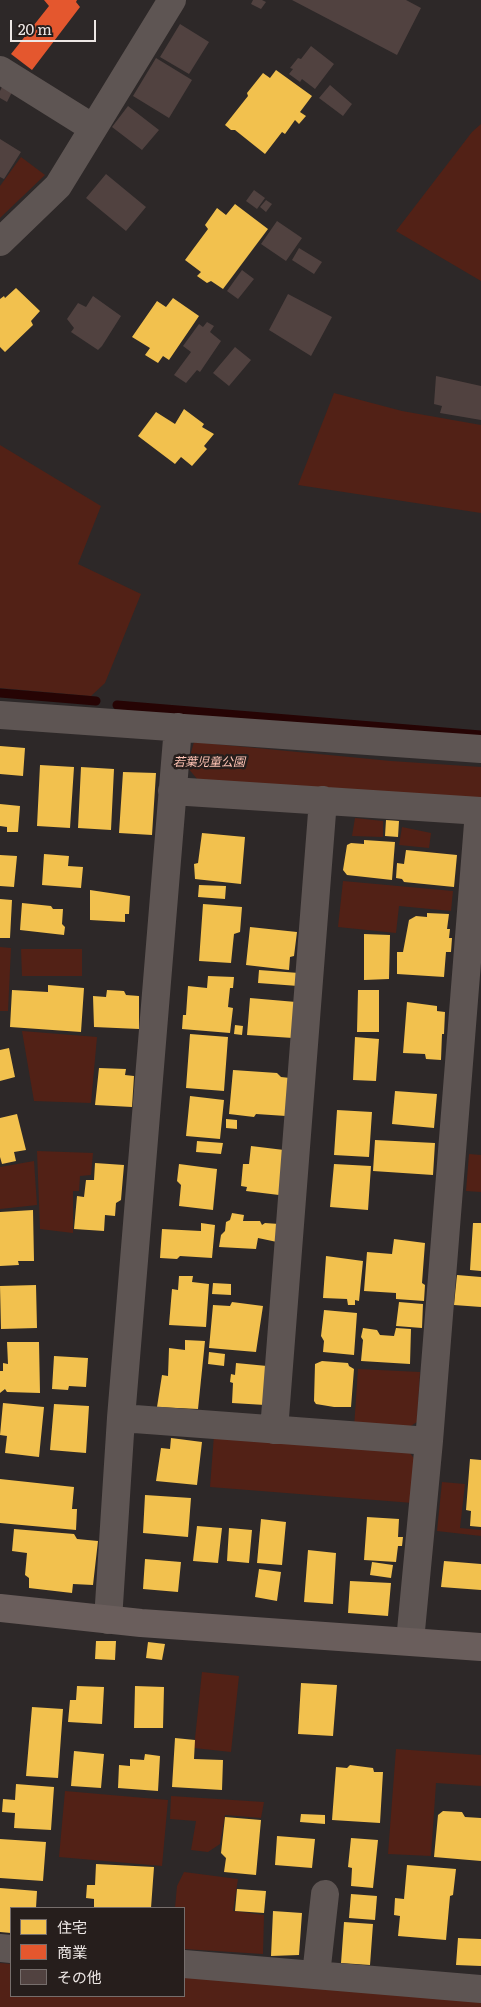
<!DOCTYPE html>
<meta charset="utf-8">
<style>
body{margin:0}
#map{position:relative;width:481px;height:2007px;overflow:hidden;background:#2d2828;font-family:Literata,"Noto Sans JP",serif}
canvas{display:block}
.legend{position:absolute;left:10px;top:1907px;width:175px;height:90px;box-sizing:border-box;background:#261e1c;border:1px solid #766e6c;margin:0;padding:6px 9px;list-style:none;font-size:15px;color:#ede7e5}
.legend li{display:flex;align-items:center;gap:10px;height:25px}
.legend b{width:25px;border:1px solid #766e6c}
.scale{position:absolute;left:10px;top:20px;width:86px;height:22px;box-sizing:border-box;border:2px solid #ede7e5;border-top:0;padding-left:6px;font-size:15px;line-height:18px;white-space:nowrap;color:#ede7e5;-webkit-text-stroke:4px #261e1c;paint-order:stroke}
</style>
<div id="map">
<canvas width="481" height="2007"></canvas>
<ul class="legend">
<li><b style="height:14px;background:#f2c14e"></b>住宅</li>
<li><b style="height:14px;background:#e4572e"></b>商業</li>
<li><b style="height:14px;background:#514240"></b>その他</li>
</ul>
<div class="scale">20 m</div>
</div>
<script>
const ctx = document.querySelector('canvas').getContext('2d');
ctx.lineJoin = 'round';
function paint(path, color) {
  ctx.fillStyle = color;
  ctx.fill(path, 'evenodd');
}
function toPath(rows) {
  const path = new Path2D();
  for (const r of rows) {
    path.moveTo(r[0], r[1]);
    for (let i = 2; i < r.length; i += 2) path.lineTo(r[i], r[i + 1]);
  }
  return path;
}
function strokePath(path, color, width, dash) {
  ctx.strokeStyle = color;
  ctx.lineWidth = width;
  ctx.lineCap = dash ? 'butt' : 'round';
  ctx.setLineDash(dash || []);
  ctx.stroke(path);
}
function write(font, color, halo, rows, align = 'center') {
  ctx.font = font + ' Literata,"Noto Sans JP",serif';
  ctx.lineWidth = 5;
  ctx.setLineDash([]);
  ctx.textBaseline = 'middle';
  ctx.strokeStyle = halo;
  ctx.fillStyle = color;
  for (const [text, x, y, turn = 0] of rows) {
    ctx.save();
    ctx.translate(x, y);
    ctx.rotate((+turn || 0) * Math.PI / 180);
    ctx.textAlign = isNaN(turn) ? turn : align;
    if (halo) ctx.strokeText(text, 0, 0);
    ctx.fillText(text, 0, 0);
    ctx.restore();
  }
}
const green = toPath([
 [481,124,481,281,396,231,472,132],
 [21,157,45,175,0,218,0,186],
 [334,393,402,411,481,425,481,513,298,485],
 [0,445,101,506,78,564,141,594,105,683,91,696,0,688],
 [194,742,391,761,481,767,481,798,198,780,187,767],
 [355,818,383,821,383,837,352,836],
 [402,827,431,833,429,848,399,845],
 [343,881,453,891,451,911,399,906,396,933,338,927],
 [0,947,11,948,8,1011,0,1011],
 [21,949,82,949,82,976,22,976],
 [22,1031,97,1037,91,1103,34,1101],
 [37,1151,93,1153,91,1175,80,1176,79,1191,73,1191,73,1233,40,1229],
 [469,1154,481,1155,481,1192,466,1191],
 [34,1161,37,1205,0,1209,0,1167],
 [358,1369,420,1372,417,1422,403,1431,354,1428],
 [214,1435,406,1448,416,1461,413,1503,210,1487],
 [442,1482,465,1484,460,1528,481,1530,481,1536,437,1531],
 [202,1672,239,1676,231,1752,194,1748],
 [396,1749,481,1755,481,1786,436,1783,431,1856,388,1854],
 [65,1791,168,1800,162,1866,59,1857],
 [171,1796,264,1802,261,1818,225,1815,220,1844,208,1852,191,1850,196,1821,170,1819],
 [184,1872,238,1879,233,1911,264,1915,263,1954,184,1949,184,1908,175,1908,177,1886],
 [0,1963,11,1964,11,1996,184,1996,184,1977,481,2001,481,2007,0,2007]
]);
const homes = toPath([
 [276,70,312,96,300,112,306,116,299,124,295,120,285,134,282,132,265,154,235,130,231,130,225,125,248,96,247,93,263,73,270,78],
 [235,204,268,229,223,289,211,281,207,283,197,276,201,272,185,260,208,229,205,225,217,208,226,215],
 [16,288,40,311,31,321,33,325,5,352,0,347,0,299,4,296,5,298],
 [173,298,199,316,169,360,163,356,158,363,145,355,150,348,132,337,157,301,166,307],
 [184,409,204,424,202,427,214,434,204,446,207,449,192,466,181,457,175,464,138,436,156,412,175,424],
 [0,746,25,748,23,776,0,774],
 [40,765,74,767,70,828,37,826],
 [81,767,114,769,111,830,78,828],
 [123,772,156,773,152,835,119,833],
 [0,804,20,806,18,832,7,832,7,827,0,826],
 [386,820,399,821,398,837,385,836],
 [202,833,245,837,241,884,195,879,194,864,198,863],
 [364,840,395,842,392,880,347,875,343,870,347,845,351,843,364,844],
 [406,850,457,855,454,887,404,882,402,879,396,878,397,863,404,864],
 [44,854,69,856,68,866,83,867,81,888,42,885],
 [0,855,17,856,14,887,0,886],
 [199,885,226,886,225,899,198,897],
 [90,890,130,896,129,914,125,914,125,922,90,920],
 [0,899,12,900,10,938,0,938],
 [22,903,51,906,53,909,63,909,62,924,65,927,64,935,20,930],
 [203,904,242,907,240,932,234,934,231,963,199,961],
 [427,913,449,914,447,929,450,929,449,938,452,938,451,952,446,952,444,977,397,974,397,952,403,952,409,920,416,916,427,917],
 [250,927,297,932,294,956,290,957,289,970,246,965],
 [364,934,390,935,389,979,364,980],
 [259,970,299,973,298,986,258,983],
 [208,976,234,977,233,988,230,988,228,1007,233,1008,230,1033,182,1029,183,1015,186,1015,188,986,207,988],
 [48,985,84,988,81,1032,10,1027,12,990,48,992],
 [107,990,124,991,126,995,139,996,139,1029,94,1027,93,996,106,997],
 [358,990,379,990,379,1032,357,1032],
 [250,998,296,1002,293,1038,247,1035],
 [407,1002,437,1006,437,1011,445,1012,444,1034,442,1034,441,1060,426,1059,425,1054,403,1053],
 [235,1025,243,1026,242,1035,234,1034],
 [190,1034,228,1037,224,1091,186,1088],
 [355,1037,379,1039,376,1081,353,1080],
 [9,1048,15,1077,0,1081,0,1050],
 [99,1068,126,1069,125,1075,134,1076,132,1107,95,1105],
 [233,1070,277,1073,281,1077,290,1078,286,1116,256,1114,254,1117,229,1114],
 [395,1091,437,1094,434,1128,392,1124],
 [190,1096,224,1100,220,1139,186,1136],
 [337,1110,372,1112,369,1157,334,1155],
 [17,1114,26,1150,14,1152,16,1161,2,1164,0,1157,0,1118],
 [226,1119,237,1120,237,1129,226,1128],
 [375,1140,435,1143,433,1175,373,1171],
 [197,1141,223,1143,221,1154,196,1152],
 [251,1146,284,1150,279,1195,246,1191,247,1187,241,1186,243,1164,249,1164],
 [95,1163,124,1165,121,1200,116,1203,115,1216,105,1215,104,1231,74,1229,77,1196,84,1197,86,1180,94,1180],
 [179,1164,217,1169,213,1210,179,1206,181,1185,177,1181],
 [334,1164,371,1166,368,1210,330,1207],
 [33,1210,34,1261,18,1261,19,1265,0,1266,0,1212],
 [232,1213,244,1215,243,1221,260,1221,262,1225,265,1223,279,1224,277,1242,258,1238,256,1249,219,1247,221,1235,225,1231,226,1222,230,1220],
 [201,1223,215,1225,212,1258,180,1256,177,1259,160,1258,162,1229,201,1231],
 [473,1223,481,1223,481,1271,470,1270],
 [394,1239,425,1243,422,1283,425,1285,424,1301,396,1299,396,1293,364,1291,367,1252,392,1254],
 [326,1256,363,1261,359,1301,355,1300,355,1305,348,1305,347,1299,323,1298],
 [457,1275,481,1277,481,1307,454,1305],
 [179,1276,193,1276,192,1282,209,1284,206,1327,169,1325,172,1289,178,1290],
 [213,1283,231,1284,231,1295,212,1294],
 [36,1285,37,1328,1,1329,0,1286],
 [232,1302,263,1306,256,1352,209,1348,213,1305,230,1306],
 [399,1302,423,1304,422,1328,396,1326],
 [324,1310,357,1313,354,1355,323,1352,324,1341,321,1336],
 [363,1328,377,1330,380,1335,394,1336,396,1328,411,1329,410,1364,361,1361,363,1340,361,1337],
 [185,1340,205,1341,198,1409,157,1407,162,1375,168,1376,169,1348,185,1350],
 [7,1342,39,1342,40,1393,7,1392,5,1389,0,1393,0,1371,3,1371,3,1363,8,1364],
 [209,1352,225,1354,224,1366,208,1364],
 [54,1356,88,1358,86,1387,69,1386,68,1390,52,1389],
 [322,1361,348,1363,349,1366,354,1369,351,1407,334,1407,316,1404,314,1401,315,1364],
 [236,1363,267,1366,265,1405,232,1403,233,1383,230,1382,231,1374,235,1375],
 [3,1403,44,1407,39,1457,5,1453,7,1436,0,1435],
 [54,1404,89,1406,86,1453,50,1450],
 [171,1438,202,1442,197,1485,156,1481,161,1448,170,1449],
 [470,1459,481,1460,481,1527,470,1526,471,1511,466,1510],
 [0,1479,74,1487,72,1509,77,1509,76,1530,0,1523],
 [145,1495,191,1498,188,1537,143,1533],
 [367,1517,399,1519,398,1537,403,1537,402,1546,398,1546,396,1562,364,1560],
 [261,1519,286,1522,282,1565,257,1563],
 [197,1526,222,1528,218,1563,193,1561],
 [229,1528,252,1530,249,1563,227,1561],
 [14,1529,74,1534,77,1539,98,1541,93,1585,73,1584,72,1593,29,1588,29,1578,25,1575,27,1553,12,1551],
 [308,1550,336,1553,333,1604,304,1602],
 [145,1559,181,1562,178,1592,143,1589],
 [444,1561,481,1564,481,1590,441,1587],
 [372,1562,393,1565,391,1578,370,1575],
 [259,1569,281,1572,277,1601,255,1597],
 [350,1581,391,1583,388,1616,348,1613],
 [96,1641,116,1641,115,1660,95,1659],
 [148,1642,165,1644,162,1660,146,1658],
 [301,1683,337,1685,333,1736,298,1734],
 [77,1686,104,1687,102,1724,68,1722,70,1700,76,1700],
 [135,1686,164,1687,163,1728,134,1728],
 [32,1707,63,1709,58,1778,26,1776],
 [175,1738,195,1740,194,1759,223,1760,222,1790,172,1787],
 [74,1751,104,1754,101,1788,71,1786],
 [145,1754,160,1756,158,1791,118,1788,119,1765,130,1766,130,1759,144,1760],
 [350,1765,373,1768,374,1772,383,1772,380,1823,332,1820,336,1767,347,1768],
 [16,1784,54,1787,51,1830,14,1828,15,1813,2,1812,3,1799,15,1800],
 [443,1811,462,1812,465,1817,481,1818,481,1861,434,1857,438,1815],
 [301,1814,325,1815,325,1824,300,1822],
 [225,1817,261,1820,256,1875,224,1872,226,1858,221,1853],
 [277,1836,315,1839,312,1868,275,1865],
 [351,1838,378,1840,373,1888,351,1886,352,1868,348,1867],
 [0,1839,46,1842,43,1881,0,1878],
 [96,1864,154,1867,151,1908,94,1908,94,1899,86,1898,87,1885,95,1885],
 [407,1865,456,1869,453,1895,450,1896,446,1940,398,1936,400,1916,394,1915,395,1898,404,1899],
 [0,1888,37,1891,36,1908,11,1908,11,1933,0,1932],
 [237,1889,266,1891,264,1913,235,1911],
 [351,1894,377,1896,375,1920,349,1918],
 [273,1911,302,1913,299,1955,271,1956],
 [344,1922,373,1924,370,1965,341,1963],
 [458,1938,481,1939,481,1966,456,1965]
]);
const shops = toPath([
 [44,0,77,0,76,2,80,7,32,70,11,54,49,6]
]);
const stream = toPath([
 [0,693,96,701],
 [117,705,481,735]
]);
const building = toPath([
 [253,0,262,0,266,2,261,9,251,4],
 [292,0,406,0,421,8,397,55],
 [180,24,209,42,189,74,160,57],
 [311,46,334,64,315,89,302,79,300,82,289,74,293,69,290,68,298,58,301,59],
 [156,58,192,80,169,118,133,96],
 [3,85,13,90,7,102,0,98,0,91],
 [330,85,352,104,343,116,319,98],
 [128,106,159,130,142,150,112,127],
 [0,139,21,152,4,179,0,177],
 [106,174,146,207,126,231,86,198],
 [254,190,265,198,257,209,246,201],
 [266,200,272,204,266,212,260,207],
 [277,221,302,238,286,261,261,244],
 [299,248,322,262,314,274,292,260],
 [242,270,254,279,238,299,227,291],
 [288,294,332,317,311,356,269,330],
 [93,296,121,316,102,346,98,350,71,332,74,328,67,319,78,303,86,307],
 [207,322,214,326,210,332,221,341,200,372,197,370,186,383,174,375,191,352,183,346,199,324,203,327],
 [235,347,251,360,229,386,213,373],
 [436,376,481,386,481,420,440,413,442,406,434,404]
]);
const street = toPath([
 [0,70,93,128],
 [0,242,58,186,172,0],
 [0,715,481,749],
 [172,791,481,811],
 [121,1418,429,1441],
 [274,1430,323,800],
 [108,1620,121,1418,178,727],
 [410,1641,429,1441,479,811],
 [0,1948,11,1949],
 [184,1964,481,1989],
 [316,1975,325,1894]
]);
const secondary = toPath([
 [0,1608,141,1623,481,1647]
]);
const parkNames = [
 ["若葉児童公園",209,762]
];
paint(green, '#522116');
paint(homes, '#f2c14e');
paint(shops, '#e4572e');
strokePath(stream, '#260404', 9);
paint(building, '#514240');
strokePath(street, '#5e5553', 28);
strokePath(secondary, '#6a5e5c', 28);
write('italic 12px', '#fec3b4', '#261e1c', parkNames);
</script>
